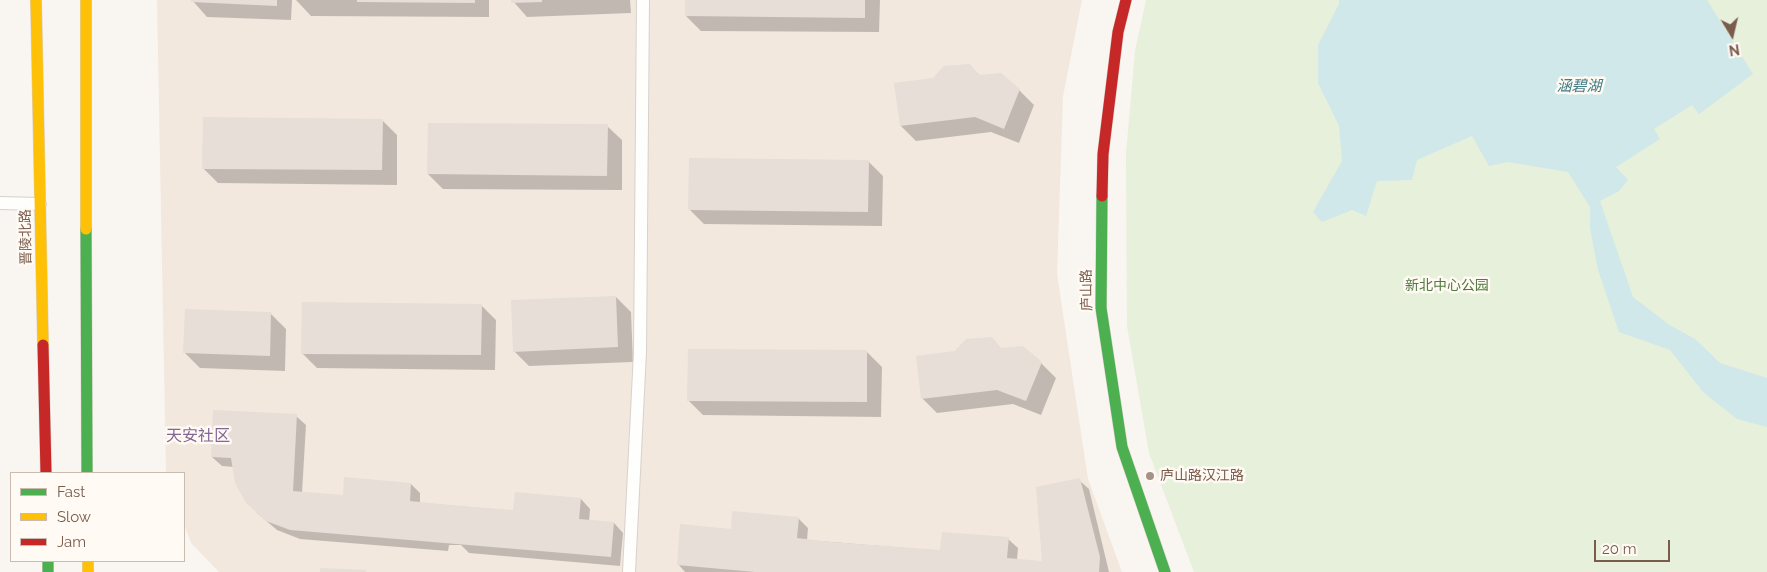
<!DOCTYPE html>
<meta charset="utf-8">
<style>
body{margin:0}
#map{position:relative;width:1767px;height:572px;overflow:hidden;background:#f9f5f0;font-family:Raleway,sans-serif}
canvas{display:block}
.legend{position:absolute;left:10px;top:472px;width:175px;height:90px;box-sizing:border-box;background:#fffaf3;border:1px solid #cabbb1;margin:0;padding:6px 9px;list-style:none;font-size:15px;color:#7a5c4d}
.legend li{display:flex;align-items:center;gap:10px;height:25px}
.legend b{width:25px;border:1px solid #cabbb1}
.north{position:absolute;left:1707px;top:10px;width:50px;height:50px;-webkit-text-stroke:4px #fffaf3;paint-order:stroke;rotate:171deg;font-size:14px;font-weight:700;line-height:20px;text-align:center;color:#7a5c4d}
.north::after{content:'';display:block;margin:auto;width:18px;height:22px;background:#7a5c4d;clip-path:polygon(50% 0,100% 100%,50% 72%,0 100%)}
.scale{position:absolute;left:1594px;top:540px;width:76px;height:22px;box-sizing:border-box;border:2px solid #7a5c4d;border-top:0;padding-left:6px;font-size:15px;line-height:18px;white-space:nowrap;color:#7a5c4d;-webkit-text-stroke:4px #fffaf3;paint-order:stroke}
</style>
<div id="map">
<canvas width="1767" height="572"></canvas>
<ul class="legend">
<li><b style="height:6px;background:#4caf50"></b>Fast</li>
<li><b style="height:6px;background:#ffc107"></b>Slow</li>
<li><b style="height:6px;background:#c62828"></b>Jam</li>
</ul>
<div class="north">N</div>
<div class="scale">20 m</div>
</div>
<script>
const ctx = document.querySelector('canvas').getContext('2d');
ctx.lineJoin = 'round';
function paint(path, color) {
  ctx.fillStyle = color;
  ctx.fill(path, 'evenodd');
}
function toPath(rows) {
  const path = new Path2D();
  for (const r of rows) {
    path.moveTo(r[0], r[1]);
    for (let i = 2; i < r.length; i += 2) path.lineTo(r[i], r[i + 1]);
  }
  return path;
}
function strokePath(path, color, width, dash) {
  ctx.strokeStyle = color;
  ctx.lineWidth = width;
  ctx.lineCap = dash ? 'butt' : 'round';
  ctx.setLineDash(dash || []);
  ctx.stroke(path);
}
function write(font, color, halo, rows, align = 'center') {
  ctx.font = font + ' Raleway,"Noto Sans SC",sans-serif';
  ctx.lineWidth = 5;
  ctx.setLineDash([]);
  ctx.textBaseline = 'middle';
  ctx.strokeStyle = halo;
  ctx.fillStyle = color;
  for (const [text, x, y, turn = 0] of rows) {
    ctx.save();
    ctx.translate(x, y);
    ctx.rotate((+turn || 0) * Math.PI / 180);
    ctx.textAlign = isNaN(turn) ? turn : align;
    if (halo) ctx.strokeText(text, 0, 0);
    ctx.fillText(text, 0, 0);
    ctx.restore();
  }
}
const residential = toPath([
 [157,0,1082,0,1063,96,1057,274,1088,479,1122,572,219,572,191,543,184,524,184,473,166,473]
]);
const green = toPath([
 [1146,0,1767,0,1767,572,1194,572,1149,453,1127,326,1126,154,1135,51]
]);
const water = toPath([
 [1339,0,1707,0,1753,74,1699,114,1692,105,1654,129,1660,139,1616,167,1628,180,1619,191,1600,201,1633,297,1668,324,1695,339,1720,363,1767,378,1767,427,1737,419,1703,392,1670,350,1619,332,1598,270,1590,228,1590,207,1568,172,1508,162,1489,166,1472,136,1417,160,1412,180,1377,181,1366,216,1352,210,1322,222,1313,212,1342,161,1339,126,1318,83,1318,45,1339,4]
]);
const shadow = toPath([
 [192,0,292,0,291,20,207,17],
 [296,0,489,0,489,17,311,16],
 [512,0,630,0,631,13,527,17],
 [687,0,880,0,879,32,701,31,686,16],
 [969,65,980,76,1019,90,1034,105,1019,143,991,132,916,141,901,126],
 [382,120,397,135,397,185,218,183,203,168],
 [607,126,622,140,622,190,443,189,428,174],
 [868,161,883,176,882,226,704,224,689,209],
 [616,297,631,312,633,362,529,366,514,351],
 [481,305,496,320,495,370,317,368,302,353],
 [271,314,286,329,285,371,200,368,185,353],
 [1002,349,1041,363,1056,378,1041,415,1013,404,937,413,922,398],
 [867,352,882,367,881,417,703,415,688,400],
 [296,416,306,425,302,493,344,496,411,484,420,493,420,503,514,511,581,499,590,509,589,521,614,523,623,533,620,566,469,553,461,545,449,545,448,551,300,539,277,530,257,513,234,467,222,466,212,457],
 [1079,480,1089,489,1109,572,685,572,678,564,732,530,798,518,808,528,807,540,941,551,1008,539,1018,548,1017,560,1043,562]
]);
const building = toPath([
 [191,0,277,0,277,6,191,2],
 [357,0,475,0,475,3,357,2],
 [511,0,542,0,542,2,511,3],
 [685,0,865,0,865,18,685,16],
 [970,64,979,75,1001,73,1020,89,1004,129,975,117,900,126,894,83,933,78,944,66],
 [203,117,383,119,382,170,202,169],
 [428,123,608,124,607,176,427,174],
 [689,158,869,160,868,212,688,210],
 [616,296,618,347,513,352,511,300],
 [302,302,482,304,481,355,301,354],
 [185,309,271,312,270,356,183,353],
 [992,337,1001,348,1023,346,1042,362,1026,401,997,390,921,399,916,356,955,351,966,339],
 [688,349,867,350,867,402,687,401],
 [213,410,297,414,293,491,343,495,344,477,411,483,410,501,461,506,513,510,515,492,581,498,579,519,614,522,611,557,290,530,266,521,246,503,235,483,231,458,211,457],
 [1080,478,1100,557,1099,572,755,572,677,565,680,524,731,529,732,511,799,517,797,538,832,542,940,550,942,532,1009,537,1007,558,1042,561,1036,487],
 [320,568,366,570,366,572,320,572]
]);
const lane = toPath([
 [0,203,40,204],
 [629,572,640,352,643,0]
]);
const fast = toPath([
 [1102,196,1101,308,1122,447,1165,572],
 [86,229,87,473],
 [48,561,48,572]
]);
const slow = toPath([
 [36,0,43,345],
 [86,0,86,229],
 [88,561,88,572]
]);
const jam = toPath([
 [1102,196,1103,154,1118,32,1126,0],
 [43,345,46,473]
]);
const markers = [
 [1150,476,5,"#a69286"]
];
const streetNames = [
 ["晋陵北路",26,237,-91],
 ["庐山路",1087,290,-91]
];
const parkNames = [
 ["新北中心公园",1447,286]
];
const poiNames = [
 ["庐山路汉江路",1160,476]
];
const waterNames = [
 ["涵碧湖",1579,86]
];
const quarterNames = [
 ["天安社区",198,436]
];
paint(residential, '#f2e8de');
paint(green, '#e7f0db');
paint(water, '#d0e8ea');
paint(shadow, '#0003');
paint(building, '#e6ded7');
strokePath(lane, '#d7d1cb', 14);
strokePath(fast, '#d9d2cb', 12);
strokePath(slow, '#d9d2cb', 12);
strokePath(jam, '#d9d2cb', 12);
strokePath(lane, '#fefefd', 12);
strokePath(fast, '#4caf50', 11);
strokePath(slow, '#ffc107', 11);
strokePath(jam, '#c62828', 11);
for (const [x, y, r, color] of markers) {
  const dot = new Path2D();
  dot.arc(x, y, r, 0, 2 * Math.PI);
  ctx.fillStyle = color;
  ctx.fill(dot);
  strokePath(dot, '#fffaf3', 2);
}
write('14px', '#7a5c4d', '#fffaf3', streetNames);
write('14px', '#537a41', '#fffaf3', parkNames);
write('14px', '#7a5c4d', '#fffaf3', poiNames, 'left');
write('italic 15px', '#437c86', '#fffaf3', waterNames);
write('16px', '#846695', '#fffaf3', quarterNames);
</script>
